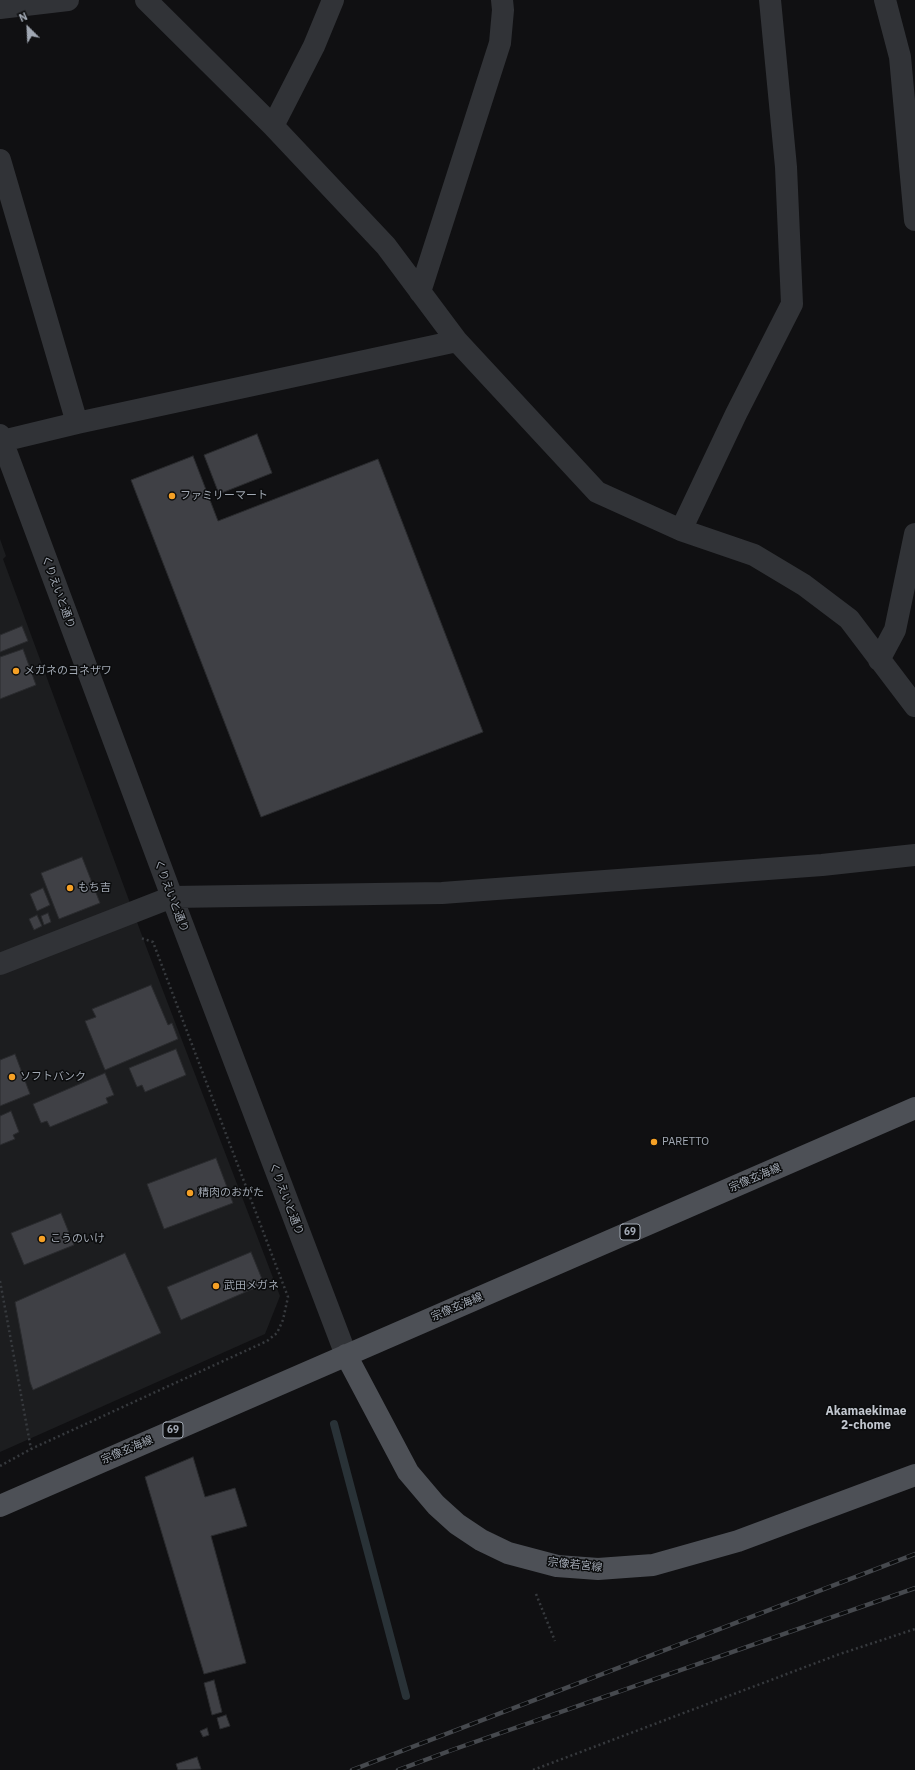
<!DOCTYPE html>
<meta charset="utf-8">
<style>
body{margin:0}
#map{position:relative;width:915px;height:1770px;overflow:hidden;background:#101012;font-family:"IBM Plex Sans",sans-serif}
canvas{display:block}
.north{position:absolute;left:8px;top:8px;width:40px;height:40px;-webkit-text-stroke:3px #0b0c0d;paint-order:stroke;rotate:336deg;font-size:11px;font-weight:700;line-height:16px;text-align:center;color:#a1a8b3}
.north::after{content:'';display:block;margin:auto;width:14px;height:18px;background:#a1a8b3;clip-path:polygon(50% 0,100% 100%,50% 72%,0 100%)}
</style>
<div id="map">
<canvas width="915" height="1770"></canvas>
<div class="north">N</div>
</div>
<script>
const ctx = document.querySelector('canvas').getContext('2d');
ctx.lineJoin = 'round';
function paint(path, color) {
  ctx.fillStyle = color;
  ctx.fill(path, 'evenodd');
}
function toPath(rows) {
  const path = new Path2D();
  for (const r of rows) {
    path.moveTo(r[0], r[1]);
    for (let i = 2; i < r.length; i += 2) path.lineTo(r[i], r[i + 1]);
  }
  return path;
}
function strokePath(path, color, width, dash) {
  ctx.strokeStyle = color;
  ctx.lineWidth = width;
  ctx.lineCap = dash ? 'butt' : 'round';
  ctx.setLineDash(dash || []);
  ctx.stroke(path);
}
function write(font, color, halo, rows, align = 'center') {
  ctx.font = font + ' "IBM Plex Sans","Noto Sans JP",sans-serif';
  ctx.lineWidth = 3;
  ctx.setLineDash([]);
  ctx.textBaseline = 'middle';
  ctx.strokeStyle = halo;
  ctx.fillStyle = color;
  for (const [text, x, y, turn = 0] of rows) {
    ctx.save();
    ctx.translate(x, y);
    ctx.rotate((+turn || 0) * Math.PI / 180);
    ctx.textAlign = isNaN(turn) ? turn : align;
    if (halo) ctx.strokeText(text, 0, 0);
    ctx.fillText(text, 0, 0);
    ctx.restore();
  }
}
const built = toPath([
 [0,539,6,556,3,559,147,949,280,1296,265,1334,0,1452]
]);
const stream = toPath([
 [334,1424,406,1696]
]);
const building = toPath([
 [257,434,272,473,219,494,204,455,257,434],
 [193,456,218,521,378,459,483,732,261,817,131,480,193,456],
 [22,626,28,641,0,652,0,635,22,626],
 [23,649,36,685,0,699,0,657,23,649],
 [82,857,100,903,59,919,41,873,82,857],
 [43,888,50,905,37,911,30,894,43,888],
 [48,913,51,922,44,925,41,916,48,913],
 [37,915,42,926,34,930,29,919,37,915],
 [151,985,168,1025,172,1023,178,1039,105,1070,85,1021,96,1017,92,1009,151,985],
 [176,1049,186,1075,145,1092,142,1085,137,1087,129,1068,176,1049],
 [15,1054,30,1094,0,1106,0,1060,15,1054],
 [105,1073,114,1095,106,1098,108,1103,50,1127,47,1121,41,1123,33,1104,105,1073],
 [11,1111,19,1132,13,1135,15,1139,0,1145,0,1116,11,1111],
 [216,1158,233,1203,164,1229,147,1184,216,1158],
 [61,1213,74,1245,24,1265,11,1233,61,1213],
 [251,1252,264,1284,181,1320,167,1287,251,1252],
 [125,1253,161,1333,33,1390,30,1382,15,1302,125,1253],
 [193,1457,205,1497,235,1488,247,1526,211,1536,246,1663,204,1674,145,1477,193,1457],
 [214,1680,222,1712,212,1715,204,1683,214,1680],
 [226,1715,230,1726,220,1729,217,1718,226,1715],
 [207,1728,209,1735,203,1737,200,1731,207,1728],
 [197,1757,201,1769,178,1770,176,1764,197,1757]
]);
const path = toPath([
 [0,1281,31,1449],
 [0,1466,31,1449,267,1341,277,1333,283,1320,288,1297,153,942,141,938],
 [536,1594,555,1641],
 [533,1770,837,1655,915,1629]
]);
const minor = toPath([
 [146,0,273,126,386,246,457,341,597,492,681,530,754,555,804,585,849,619,915,706],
 [885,0,900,57,915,220],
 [0,8,68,0],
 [273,126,314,46,333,0],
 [0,160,77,423],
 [420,292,500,43,503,10,502,0],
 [0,435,172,897,346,1355],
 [2,441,77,423,457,341],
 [681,530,736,414,792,304,786,167,770,0],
 [879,660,895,630,915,534],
 [0,964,172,897,442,893,822,865,915,855]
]);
const major = toPath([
 [346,1355,408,1472,436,1505,457,1524,481,1540,508,1553,557,1566,598,1569,653,1565,738,1541,915,1475],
 [0,1506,915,1108]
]);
const rail = toPath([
 [352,1770,915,1554],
 [398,1770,452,1750,915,1588]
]);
const markers = [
 [172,496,4,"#f5a025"],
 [16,671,4,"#f5a025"],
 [70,888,4,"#f5a025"],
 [12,1077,4,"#f5a025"],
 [654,1142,4,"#f5a025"],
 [190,1193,4,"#f5a025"],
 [42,1239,4,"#f5a025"],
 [216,1286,4,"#f5a025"]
];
const shields = [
 [630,1232,20],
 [173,1430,20]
];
const shieldNames = [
 ["69",630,1232],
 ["69",173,1430]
];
const poiNames = [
 ["ファミリーマート",180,496],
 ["メガネのヨネザワ",24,671],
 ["もち吉",78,888],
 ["ソフトバンク",20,1077],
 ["PARETTO",662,1142],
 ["精肉のおがた",198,1193],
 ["こうのいけ",50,1239],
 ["武田メガネ",224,1286]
];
const streetNames = [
 ["くりえいと通り",58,592,70],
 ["くりえいと通り",171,896,69],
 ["宗像玄海線",755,1178,-23],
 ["くりえいと通り",286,1199,69],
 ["宗像玄海線",457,1307,-23],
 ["宗像玄海線",127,1450,-23],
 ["宗像若宮線",575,1565,6]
];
const neighbourhoodNames = [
 ["Akamaekimae",866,1412],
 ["2-chome",866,1426]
];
paint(built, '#1c1d1f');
strokePath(stream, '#293237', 8);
paint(building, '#3f4045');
strokePath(building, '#2a2b2e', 1);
strokePath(path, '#373a3e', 2.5, [2, 3]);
strokePath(minor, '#313337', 22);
strokePath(major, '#4d5056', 22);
strokePath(rail, '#46494e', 4.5);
strokePath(rail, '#0b0c0d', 3, [9]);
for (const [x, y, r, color] of markers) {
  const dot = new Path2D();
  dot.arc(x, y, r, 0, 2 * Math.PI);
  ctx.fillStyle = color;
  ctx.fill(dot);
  strokePath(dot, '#0b0c0d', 1.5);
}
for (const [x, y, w] of shields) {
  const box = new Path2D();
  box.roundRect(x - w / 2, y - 8, w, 16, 3);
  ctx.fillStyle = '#0b0c0d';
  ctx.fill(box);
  strokePath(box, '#a1a8b3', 1);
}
write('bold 10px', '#a1a8b3', null, shieldNames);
write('11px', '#a1a8b3', '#0b0c0d', poiNames, 'left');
write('11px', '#a1a8b3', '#0b0c0d', streetNames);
write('bold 12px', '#c2c7cf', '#0b0c0d', neighbourhoodNames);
</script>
